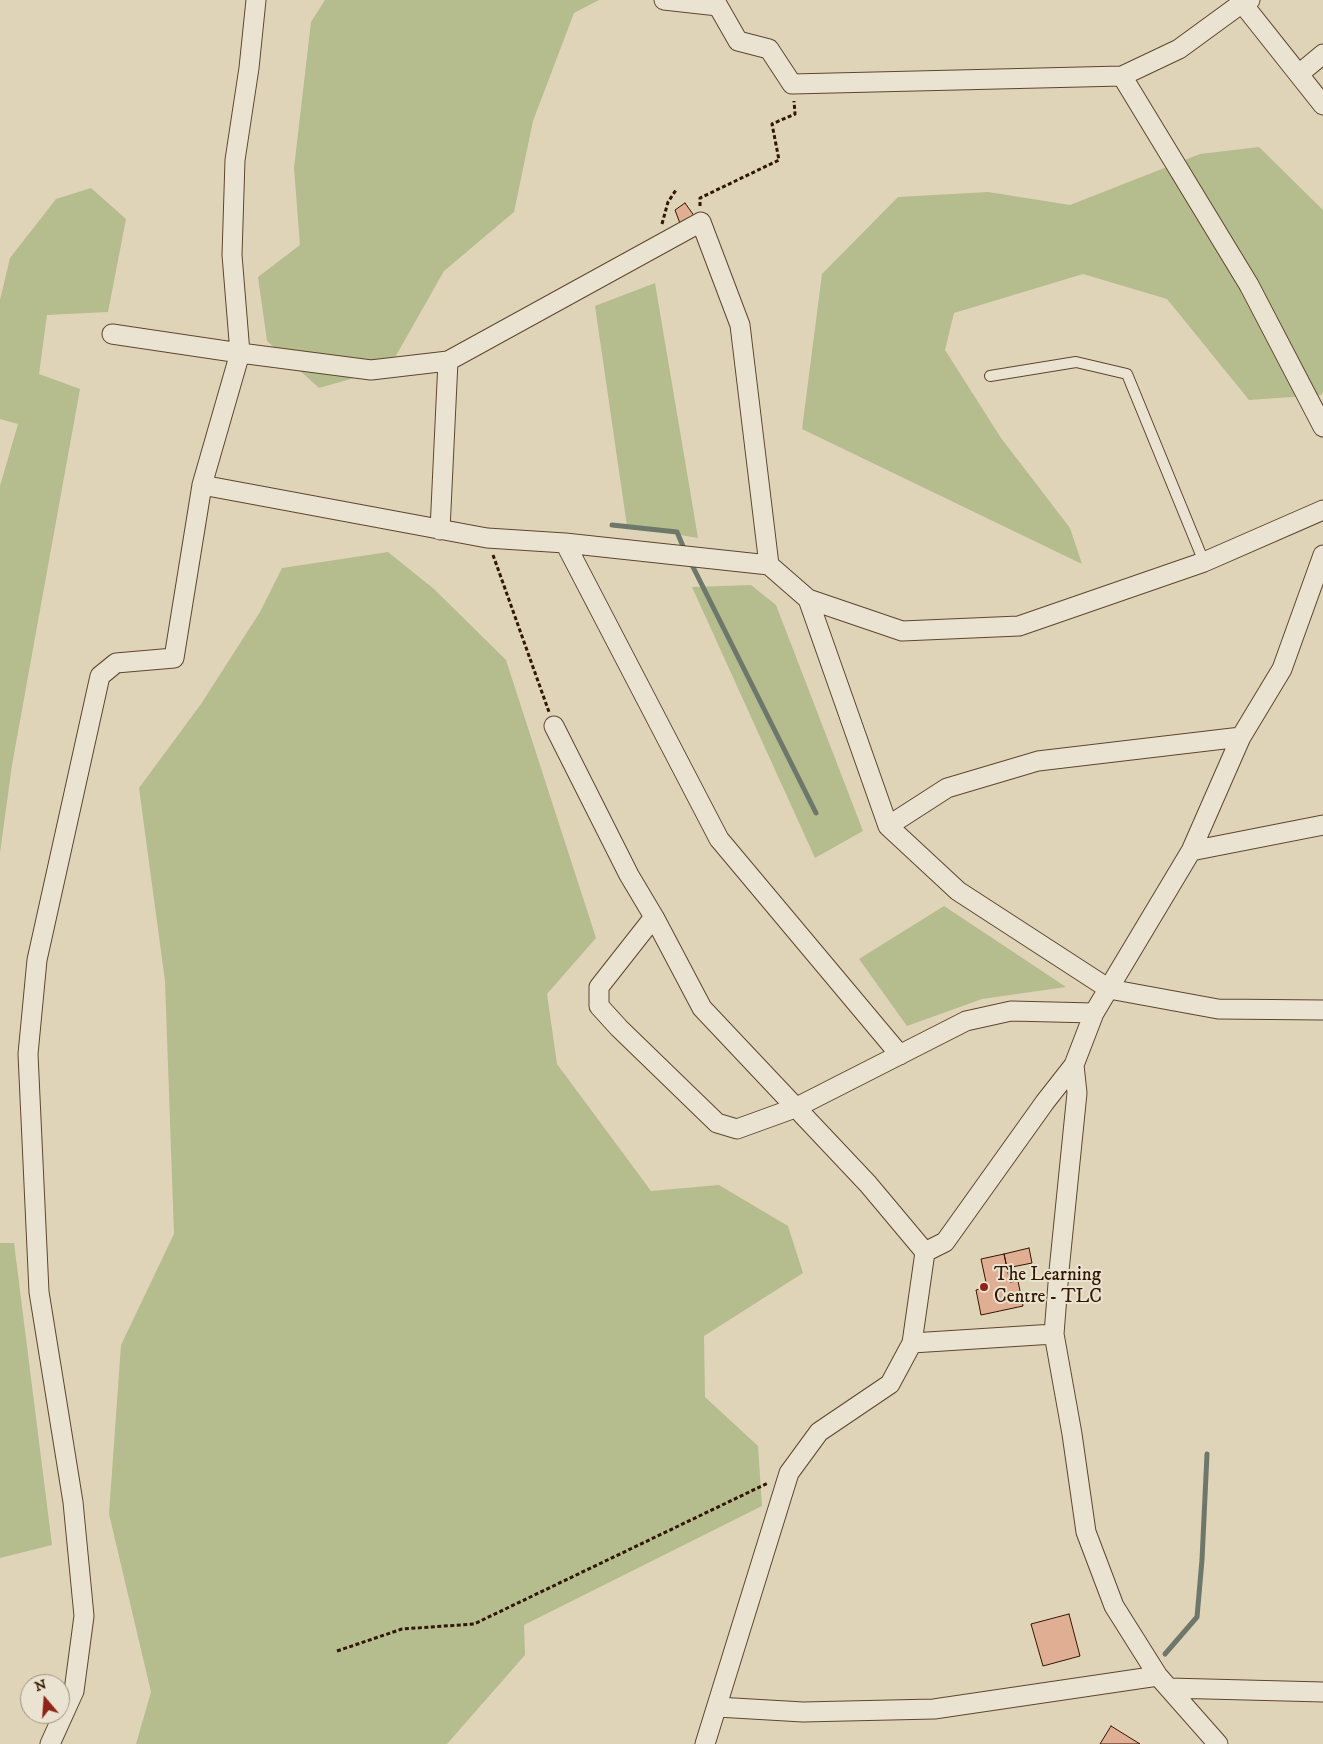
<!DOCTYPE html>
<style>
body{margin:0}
#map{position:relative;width:1323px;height:1744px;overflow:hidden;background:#e0d4b8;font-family:"IM FELL DW Pica",serif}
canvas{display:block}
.north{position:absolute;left:20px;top:1674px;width:50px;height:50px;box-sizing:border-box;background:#ebe3d1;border:1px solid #a1917d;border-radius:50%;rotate:342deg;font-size:14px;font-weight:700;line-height:20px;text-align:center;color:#321700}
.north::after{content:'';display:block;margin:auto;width:18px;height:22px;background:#8f2418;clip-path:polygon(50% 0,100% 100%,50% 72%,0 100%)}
</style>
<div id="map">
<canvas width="1323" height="1744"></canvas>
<div class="north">N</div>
</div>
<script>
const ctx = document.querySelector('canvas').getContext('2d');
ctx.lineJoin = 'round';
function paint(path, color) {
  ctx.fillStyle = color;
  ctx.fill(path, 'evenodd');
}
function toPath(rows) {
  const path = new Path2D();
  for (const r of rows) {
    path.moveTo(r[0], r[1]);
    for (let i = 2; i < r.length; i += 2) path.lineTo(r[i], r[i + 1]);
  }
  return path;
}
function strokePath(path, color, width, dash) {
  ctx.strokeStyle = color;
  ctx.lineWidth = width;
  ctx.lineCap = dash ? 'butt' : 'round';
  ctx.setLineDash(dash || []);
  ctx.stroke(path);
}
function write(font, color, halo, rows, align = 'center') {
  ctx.font = font + ' "IM FELL DW Pica",serif';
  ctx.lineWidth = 4;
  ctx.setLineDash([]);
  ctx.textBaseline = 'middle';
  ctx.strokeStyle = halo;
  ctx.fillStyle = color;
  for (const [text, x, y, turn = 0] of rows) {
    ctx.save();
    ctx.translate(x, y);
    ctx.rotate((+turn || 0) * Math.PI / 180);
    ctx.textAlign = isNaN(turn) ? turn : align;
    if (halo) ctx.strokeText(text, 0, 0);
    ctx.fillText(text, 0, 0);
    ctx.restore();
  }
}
const green = toPath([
 [325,0,599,0,574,13,533,121,514,212,444,271,389,368,319,388,267,341,258,277,300,245,294,168,311,22],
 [1259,147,1323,210,1323,392,1321,395,1249,400,1167,299,1083,274,954,313,945,350,1001,438,1070,528,1082,564,802,429,822,274,898,197,988,192,1070,205,1200,154],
 [91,188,126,219,108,312,47,315,39,374,80,389,12,765,0,853,0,486,18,424,0,419,0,300,10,258,56,199],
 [655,283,698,538,627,526,595,306],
 [388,552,434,589,506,660,596,938,547,994,557,1064,651,1191,719,1185,788,1226,803,1273,704,1336,705,1397,758,1446,762,1506,524,1625,525,1655,447,1744,136,1744,151,1692,109,1514,121,1345,174,1234,165,981,139,788,201,704,260,612,282,568],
 [751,585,776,605,863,831,815,858,692,587],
 [944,906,1066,987,982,999,907,1026,859,959],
 [0,1243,14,1243,52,1545,0,1558]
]);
const stream = toPath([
 [612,525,677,532,685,551],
 [690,561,816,813],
 [1165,1654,1197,1617,1202,1560,1207,1454]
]);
const building = toPath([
 [685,203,695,217,681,226,675,210,685,203],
 [1029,1248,1032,1263,1007,1268,1004,1254,1029,1248],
 [1004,1254,1010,1282,1018,1281,1023,1306,981,1315,976,1290,987,1287,981,1259,1004,1254],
 [1069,1614,1080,1656,1043,1666,1031,1624,1069,1614],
 [1111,1726,1140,1744,1100,1744,1111,1726]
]);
const path = toPath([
 [700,206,700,198,779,160,772,124,795,114,794,101],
 [662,224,668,202,676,190],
 [493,555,549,712],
 [337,1651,402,1629,474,1624,768,1483]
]);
const lane = toPath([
 [990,376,1076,362,1127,374,1204,562]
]);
const street = toPath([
 [664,0,718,6,738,41,769,49,792,84,1122,76,1179,49,1242,3,1250,0],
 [1242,3,1323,105],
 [1299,74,1323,54],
 [1122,76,1249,285,1323,427],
 [112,334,240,353,371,370,448,361],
 [202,485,487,538,565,543,769,565,808,599,902,631,1019,626,1204,562,1323,510],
 [440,530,448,361,701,222,740,325,769,565],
 [565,543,719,839,900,1055],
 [808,599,888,826,958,891,1109,989,1218,1009,1323,1010],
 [554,726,629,875,654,917,702,1008,868,1184,925,1252,912,1343,890,1384,819,1432,789,1473,705,1744],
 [888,826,947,788,1038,761,1241,737],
 [1191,851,1323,825],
 [654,917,599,987,599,1006,619,1028,717,1123,737,1129,795,1108,966,1021,1011,1011,1094,1013],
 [925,1252,945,1242,1045,1102,1074,1065],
 [912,1343,1054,1334],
 [1169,1688,1323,1692],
 [717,1707,803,1712,934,1709,1158,1676],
 [50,1744,74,1691,84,1616,73,1502,39,1292,28,1054,37,960,100,676,116,663,174,658,202,485,240,353,232,255,235,160,249,68,256,0],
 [1218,1744,1158,1676,1114,1606,1086,1532,1072,1434,1054,1334,1059,1271,1077,1093,1074,1065,1094,1013,1191,851,1241,737,1282,669,1323,555]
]);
const markers = [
 [984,1287,5,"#8f2418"]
];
const poiNames = [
 ["The Learning",994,1276],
 ["Centre - TLC",994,1298]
];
paint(green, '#b5bc8d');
strokePath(stream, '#6d786a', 5);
paint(building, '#e0ae93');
strokePath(building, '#321700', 1);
strokePath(lane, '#5e462e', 12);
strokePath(street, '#5e462e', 21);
strokePath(path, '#321700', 3, [4, 2.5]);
strokePath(lane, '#ebe3d1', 10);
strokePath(street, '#ebe3d1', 19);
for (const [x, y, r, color] of markers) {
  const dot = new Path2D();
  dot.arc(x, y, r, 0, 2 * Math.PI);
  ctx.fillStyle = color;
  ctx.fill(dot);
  strokePath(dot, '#ebe3d1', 2);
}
write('19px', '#321700', '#ebe3d1', poiNames, 'left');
</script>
